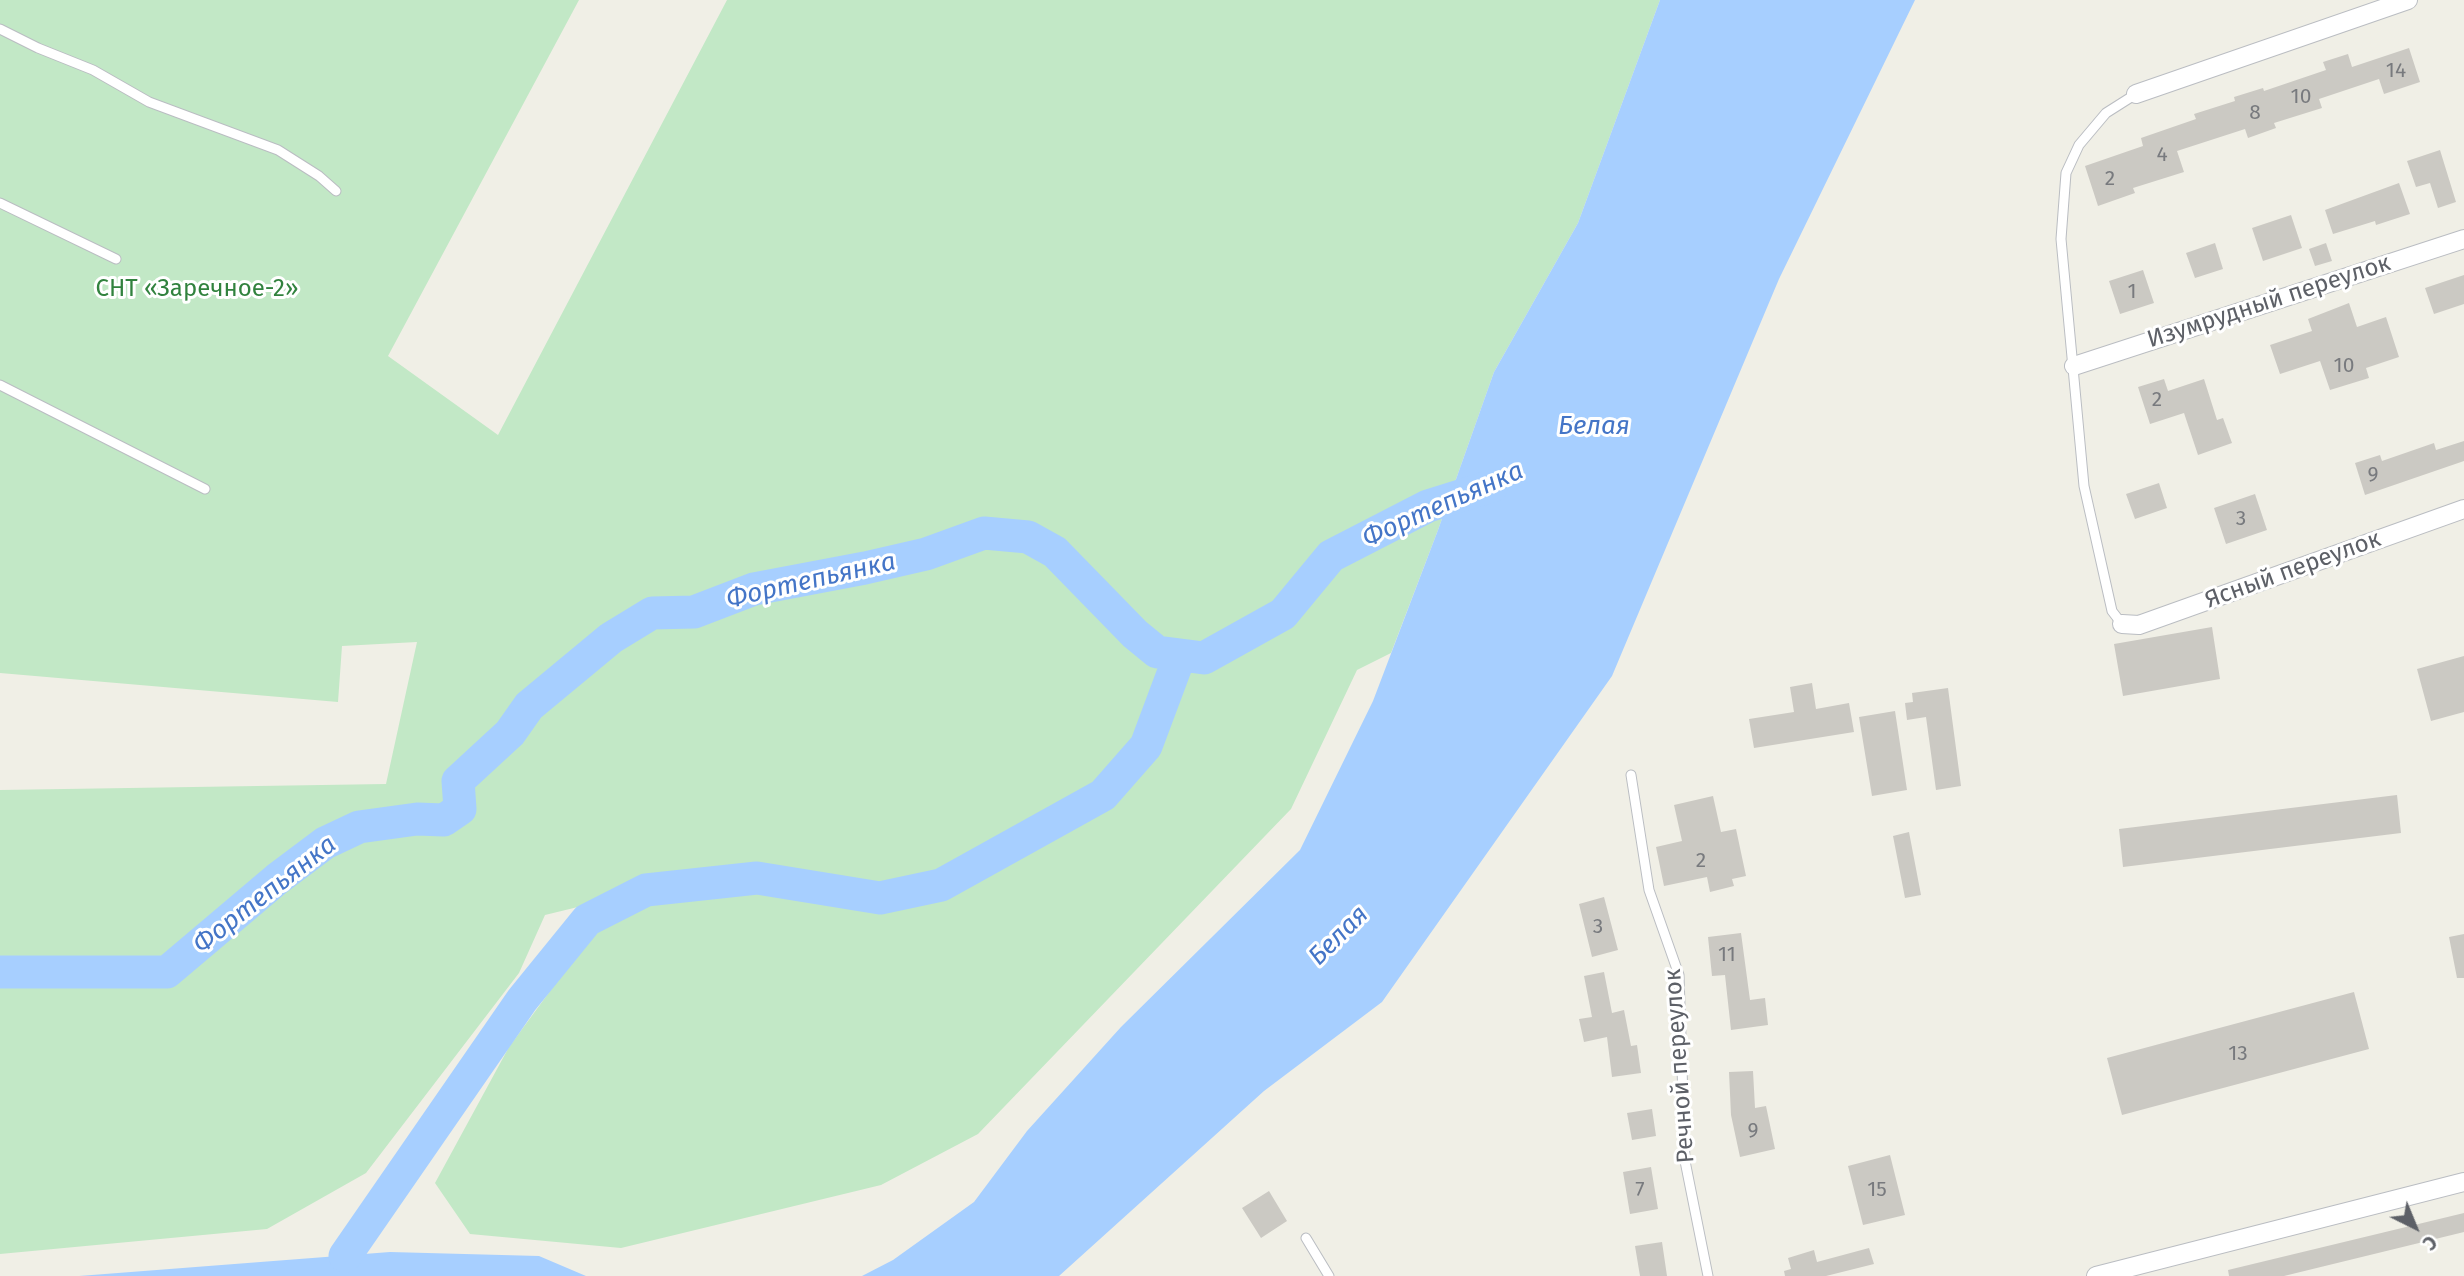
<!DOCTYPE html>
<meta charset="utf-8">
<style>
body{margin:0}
#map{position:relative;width:2464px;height:1276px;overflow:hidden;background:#f0efe6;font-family:"Fira Sans",sans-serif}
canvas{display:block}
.north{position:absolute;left:2380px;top:1192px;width:70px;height:70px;-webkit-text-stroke:5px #fff;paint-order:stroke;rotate:137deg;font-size:19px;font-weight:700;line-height:28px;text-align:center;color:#5d6067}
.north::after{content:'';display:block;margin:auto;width:24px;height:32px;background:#5d6067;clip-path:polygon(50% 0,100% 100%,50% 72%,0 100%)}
</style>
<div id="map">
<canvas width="2464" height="1276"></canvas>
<div class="north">С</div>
</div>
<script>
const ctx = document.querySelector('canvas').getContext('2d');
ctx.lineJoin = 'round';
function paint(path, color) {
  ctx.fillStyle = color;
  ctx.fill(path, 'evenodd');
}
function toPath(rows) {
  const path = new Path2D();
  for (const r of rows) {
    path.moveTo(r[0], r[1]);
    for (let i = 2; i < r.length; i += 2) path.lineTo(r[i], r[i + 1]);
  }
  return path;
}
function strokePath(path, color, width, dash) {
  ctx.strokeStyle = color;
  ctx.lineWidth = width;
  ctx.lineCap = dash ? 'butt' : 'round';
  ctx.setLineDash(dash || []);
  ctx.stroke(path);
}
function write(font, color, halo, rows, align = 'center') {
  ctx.font = font + ' "Fira Sans",sans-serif';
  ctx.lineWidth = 6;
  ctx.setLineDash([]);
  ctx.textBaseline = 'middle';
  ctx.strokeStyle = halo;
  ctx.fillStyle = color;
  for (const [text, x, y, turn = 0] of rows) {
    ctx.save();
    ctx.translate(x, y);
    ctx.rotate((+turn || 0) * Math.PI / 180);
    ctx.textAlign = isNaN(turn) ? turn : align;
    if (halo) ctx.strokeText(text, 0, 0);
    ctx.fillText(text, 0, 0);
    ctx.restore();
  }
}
const green = toPath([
 [0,0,579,0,388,356,498,435,727,0,1660,0,1578,223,1494,372,1438,530,1391,653,1357,670,1291,809,978,1134,881,1185,621,1248,470,1234,435,1183,509,1047,619,897,545,915,519,973,366,1173,267,1229,0,1254,0,790,386,784,417,642,342,646,338,702,0,673]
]);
const water = toPath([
 [1660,0,1915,0,1779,279,1612,676,1382,1002,1264,1091,1059,1276,862,1276,893,1260,974,1202,1027,1131,1121,1027,1300,850,1373,701,1438,530,1494,372,1578,223],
 [390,1252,539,1256,586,1276,79,1276]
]);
const river = toPath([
 [0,972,167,972,277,879,325,843,359,827,417,819,444,820,460,809,458,781,510,733,529,706,611,638,652,613,694,612,754,589,865,568,926,554,984,533,1028,537,1055,552,1135,634,1157,652,1204,658,1283,614,1331,556,1428,506,1492,486],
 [345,1256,522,1000,587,920,646,890,757,878,880,898,941,885,1103,795,1146,746,1180,655]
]);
const building = toPath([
 [2409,48,2420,82,2384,94,2379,79,2319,99,2322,108,2274,123,2276,128,2248,138,2245,129,2177,151,2184,172,2133,188,2135,193,2098,206,2085,166,2143,146,2141,138,2196,119,2194,114,2235,101,2234,97,2263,88,2264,91,2326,70,2323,62,2348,54,2352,67],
 [2440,150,2456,202,2438,208,2430,183,2416,187,2407,161],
 [2399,183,2410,214,2376,225,2375,221,2333,234,2325,210],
 [2291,215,2302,248,2263,261,2252,228],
 [2215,243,2223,269,2195,278,2186,253],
 [2326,243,2332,261,2315,266,2309,249],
 [2143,270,2154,303,2120,314,2109,281],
 [2464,275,2464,304,2434,314,2425,288],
 [2349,303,2357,327,2386,317,2399,357,2366,368,2369,378,2330,390,2320,361,2280,374,2270,345,2312,331,2308,319],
 [2164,379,2168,391,2204,379,2217,420,2223,418,2232,443,2198,455,2184,413,2150,424,2138,387],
 [2464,441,2464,461,2365,495,2355,463,2380,455,2382,461,2434,443,2436,450],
 [2159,483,2167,508,2135,519,2126,494],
 [2255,494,2267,530,2226,544,2214,508],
 [2212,627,2220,679,2123,696,2114,644],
 [2464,656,2464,712,2431,721,2417,669],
 [1812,683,1816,709,1849,703,1854,732,1754,748,1749,719,1794,712,1790,687],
 [1948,688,1961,786,1936,790,1926,717,1907,720,1905,703,1913,702,1912,693],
 [1895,711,1907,790,1872,796,1859,717],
 [2397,795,2401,833,2123,867,2119,829],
 [1713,796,1721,832,1736,829,1746,876,1732,879,1734,886,1710,892,1707,877,1664,886,1656,847,1682,841,1674,805],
 [1909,832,1921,895,1905,898,1893,836],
 [1604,897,1618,950,1592,957,1579,904],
 [1741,933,1750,1000,1765,998,1768,1025,1731,1030,1725,975,1712,976,1708,937],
 [2464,934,2464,978,2457,978,2449,937],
 [1604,972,1612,1013,1624,1010,1631,1046,1637,1045,1641,1073,1612,1077,1607,1037,1584,1042,1579,1019,1592,1017,1584,976],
 [2354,992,2369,1049,2122,1115,2107,1058],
 [1753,1071,1755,1108,1766,1106,1775,1149,1740,1157,1731,1115,1729,1072],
 [1652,1109,1656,1136,1632,1140,1627,1113],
 [1890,1155,1905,1215,1863,1225,1848,1166],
 [1651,1167,1658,1209,1630,1214,1623,1172],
 [1269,1191,1287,1221,1261,1238,1242,1208],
 [2464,1213,2464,1232,2284,1276,2229,1276,2228,1270],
 [1662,1242,1667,1276,1640,1276,1635,1246],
 [1869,1248,1874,1264,1826,1276,1785,1276,1784,1271,1791,1269,1788,1258,1814,1250,1817,1262]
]);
const service = toPath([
 [0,29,38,48,93,70,149,102,278,150,319,176,336,191],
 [0,203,116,259],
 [0,385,205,489],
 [2122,624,2112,611,2084,486,2061,239,2066,173,2079,145,2106,113,2136,94],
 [1631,775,1649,890,1679,975,1685,1161,1708,1276],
 [1306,1238,1329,1276]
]);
const minor = toPath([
 [2136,94,2408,0],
 [2074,366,2464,239],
 [2122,624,2139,625,2464,509],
 [2096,1276,2464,1182]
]);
const numberNames = [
 ["14",2396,71],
 ["10",2301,97],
 ["8",2255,113],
 ["4",2162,155],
 ["2",2110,179],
 ["1",2132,292],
 ["10",2344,366],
 ["2",2157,400],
 ["9",2373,475],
 ["3",2241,519],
 ["2",1701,861],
 ["3",1598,927],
 ["11",1727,955],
 ["13",2238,1054],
 ["9",1753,1131],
 ["7",1640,1190],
 ["15",1877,1190]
];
const parkNames = [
 ["СНТ «Заречное-2»",197,289]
];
const streetNames = [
 ["Изумрудный переулок",2269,302,-18],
 ["Ясный переулок",2293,570,-20],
 ["Речной переулок",1680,1066,-94]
];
const waterNames = [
 ["Белая",1594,427],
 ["Фортепьянка",1443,505,-24],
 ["Фортепьянка",811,581,-13],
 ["Фортепьянка",265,895,-38],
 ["Белая",1339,936,-45]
];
paint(green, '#c2e8c6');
paint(water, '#a7cfff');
strokePath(river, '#a7cfff', 33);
paint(building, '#cbc9c3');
strokePath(service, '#babdc2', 11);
strokePath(minor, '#babdc2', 20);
strokePath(service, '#fff', 9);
strokePath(minor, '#fff', 18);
write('21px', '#787a7e', null, numberNames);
write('24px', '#31823e', '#fff', parkNames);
write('24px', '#5d6067', '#fff', streetNames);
write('italic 26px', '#4475c7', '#fff', waterNames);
</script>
